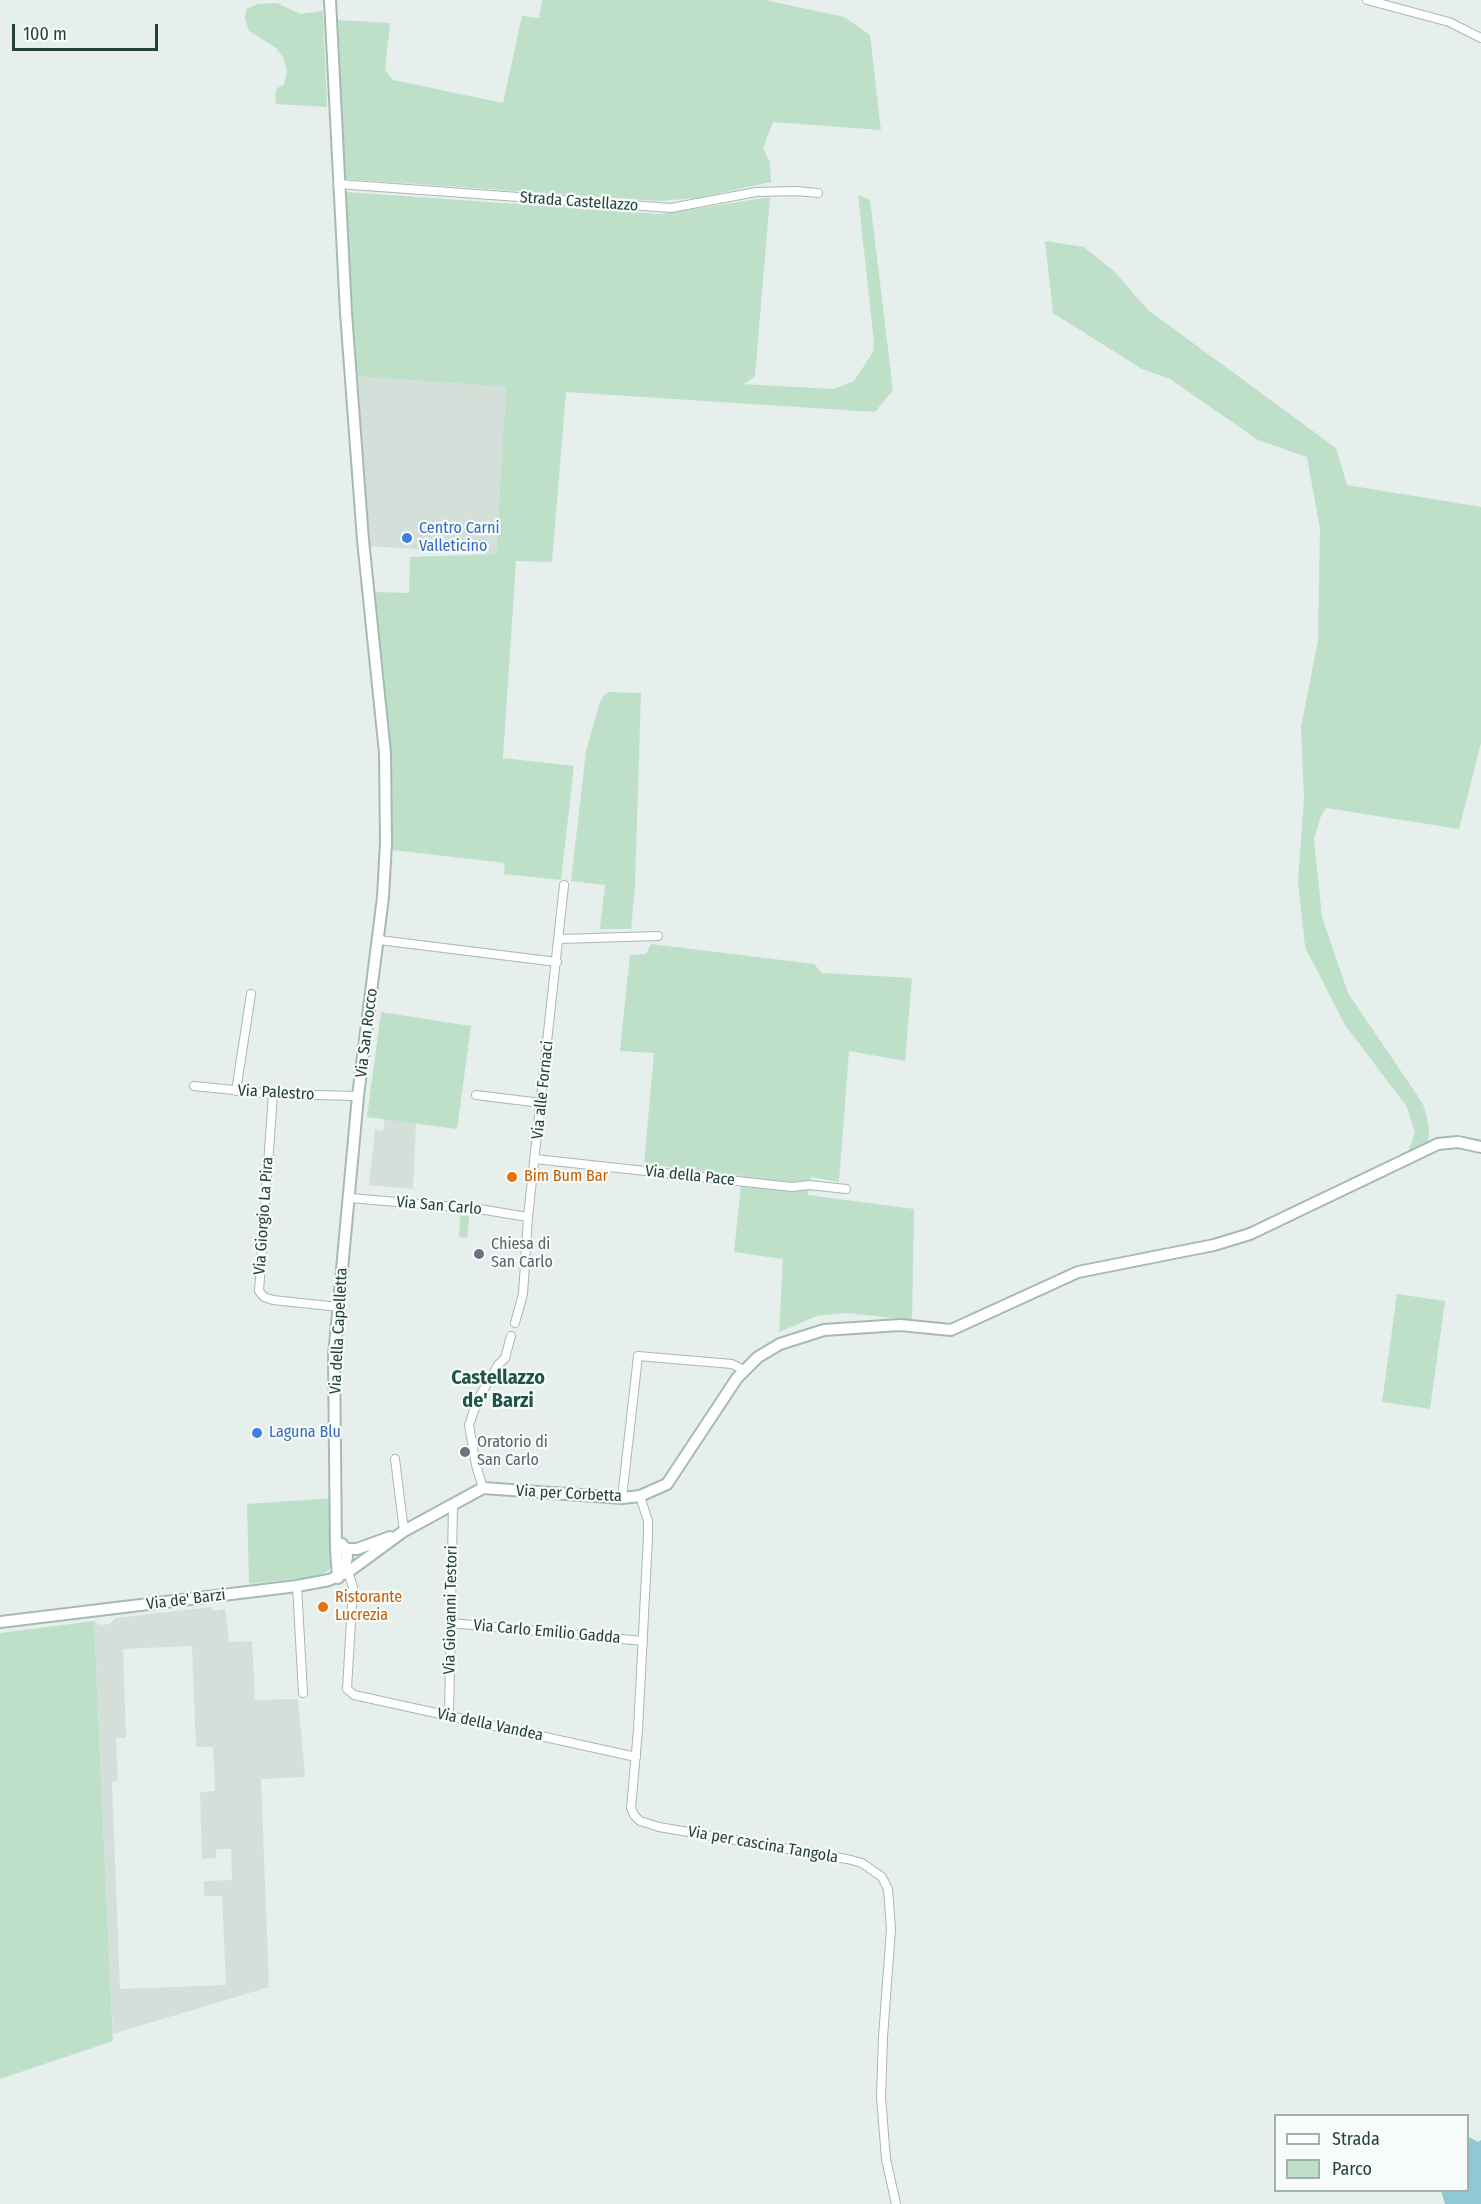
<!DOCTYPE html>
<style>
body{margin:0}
#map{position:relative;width:1481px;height:2204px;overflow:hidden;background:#e6efeb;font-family:"Fira Sans Condensed",sans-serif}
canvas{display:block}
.legend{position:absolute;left:1274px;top:2114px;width:195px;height:78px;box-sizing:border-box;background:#f7fbf9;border:2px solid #a3b1ad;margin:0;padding:8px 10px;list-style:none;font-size:18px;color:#24423a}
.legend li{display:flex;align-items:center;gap:12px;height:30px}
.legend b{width:30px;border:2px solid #a3b1ad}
.scale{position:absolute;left:12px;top:24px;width:146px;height:27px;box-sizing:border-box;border:3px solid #24423a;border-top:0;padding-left:8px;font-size:18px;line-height:21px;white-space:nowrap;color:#24423a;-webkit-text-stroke:4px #f7fbf9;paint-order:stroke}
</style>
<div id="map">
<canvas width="1481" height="2204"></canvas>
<ul class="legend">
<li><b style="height:8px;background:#fff"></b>Strada</li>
<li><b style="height:16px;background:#bfe0c8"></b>Parco</li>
</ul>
<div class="scale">100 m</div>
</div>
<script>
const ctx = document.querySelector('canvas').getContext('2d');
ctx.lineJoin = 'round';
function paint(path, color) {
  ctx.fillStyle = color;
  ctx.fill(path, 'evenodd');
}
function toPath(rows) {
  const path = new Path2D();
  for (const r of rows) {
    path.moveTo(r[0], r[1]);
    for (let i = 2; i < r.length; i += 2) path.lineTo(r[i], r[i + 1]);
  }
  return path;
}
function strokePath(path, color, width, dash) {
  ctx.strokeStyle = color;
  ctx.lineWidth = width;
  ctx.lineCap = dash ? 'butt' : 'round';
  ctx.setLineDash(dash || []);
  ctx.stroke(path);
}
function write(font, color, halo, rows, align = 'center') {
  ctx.font = font + ' "Fira Sans Condensed",sans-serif';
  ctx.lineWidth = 4.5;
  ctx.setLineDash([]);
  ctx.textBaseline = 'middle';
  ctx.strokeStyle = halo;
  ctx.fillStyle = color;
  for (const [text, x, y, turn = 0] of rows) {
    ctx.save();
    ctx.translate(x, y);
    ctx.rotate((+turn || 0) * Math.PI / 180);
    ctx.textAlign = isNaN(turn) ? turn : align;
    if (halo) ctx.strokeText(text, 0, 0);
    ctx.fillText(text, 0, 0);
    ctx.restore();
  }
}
const built = toPath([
 [356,376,506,387,496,554,367,546],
 [385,1119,416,1123,413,1189,369,1185,375,1129,383,1131],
 [211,1607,214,1611,225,1609,229,1642,252,1641,255,1700,298,1699,305,1777,261,1779,269,1987,113,2034,94,1621,101,1625,110,1624,115,1618],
 [192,1646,196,1747,213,1747,215,1791,200,1792,202,1859,216,1858,216,1849,231,1849,232,1880,204,1881,204,1896,222,1896,226,1985,120,1989,112,1782,118,1781,116,1738,126,1738,123,1649]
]);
const green = toPath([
 [542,0,765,0,844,17,870,35,881,130,773,122,763,148,770,162,771,182,697,198,659,201,345,179,338,20,390,23,385,70,393,80,503,103,522,16,539,18],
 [277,3,300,14,323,11,327,107,276,104,275,95,277,88,284,85,287,70,283,57,276,48,249,31,245,18,246,9,258,4],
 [346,192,661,214,770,197,755,376,746,383,741,384,834,389,854,381,873,352,874,342,858,195,870,200,893,390,875,412,566,392,552,562,516,561,503,758,574,766,561,880,504,874,505,863,393,850,388,753,374,592,409,593,410,557,496,554,506,387,356,376],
 [1045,241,1084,247,1114,271,1148,310,1336,448,1347,485,1481,507,1481,743,1459,829,1326,808,1321,816,1314,839,1322,917,1348,993,1423,1104,1427,1118,1429,1132,1428,1143,1408,1152,1415,1133,1407,1107,1345,1025,1305,947,1298,881,1304,798,1301,727,1318,640,1320,529,1307,457,1258,440,1170,379,1142,369,1053,313],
 [609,692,641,693,635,885,631,929,600,929,605,885,571,881,586,751,600,702,605,694],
 [651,944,814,964,822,973,912,978,905,1061,849,1051,839,1182,811,1177,808,1195,914,1209,912,1320,847,1313,817,1316,779,1332,783,1259,734,1252,742,1176,644,1164,654,1053,620,1051,630,955,646,954],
 [381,1012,471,1026,457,1129,367,1117],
 [460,1216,469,1216,467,1238,459,1237],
 [1397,1294,1445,1301,1430,1409,1382,1402],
 [333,1498,333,1564,328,1571,319,1576,249,1584,247,1504],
 [94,1621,113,2041,0,2079,0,1633]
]);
const water = toPath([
 [1468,2138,1471,2138,1478,2142,1481,2140,1481,2204,1445,2204,1441,2191,1468,2190]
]);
const street = toPath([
 [1367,0,1449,22,1481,38],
 [338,184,671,208,756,192,796,191,818,193],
 [559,939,658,936],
 [379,940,557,962],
 [194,1086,273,1094,358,1096],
 [236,1091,251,994],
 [273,1094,259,1291,264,1297,273,1300,339,1307],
 [476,1095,541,1103],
 [535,1159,792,1187,809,1185,846,1189],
 [350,1198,479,1209,528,1217],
 [515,1323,523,1294,528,1217,564,885],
 [395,1459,404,1531],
 [483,1488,476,1465,469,1425,478,1399,498,1365,505,1358,511,1336],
 [640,1496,648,1521,648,1537,638,1730,631,1808,634,1815,640,1821,659,1827,847,1859,862,1863,882,1877,888,1889,891,1929,883,2037,881,2097,886,2159,896,2204],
 [622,1498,638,1356,732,1364,744,1370],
 [348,1572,353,1587,347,1689,354,1695,636,1757],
 [297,1586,303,1693],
 [451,1623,643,1641],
 [449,1716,453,1505]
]);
const secondary = toPath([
 [330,0,346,313,363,540,385,753,386,843,383,897,358,1096,334,1356,336,1549,338,1578],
 [346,1549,357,1549,390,1537],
 [340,1575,344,1570,347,1557,346,1549,342,1544],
 [0,1622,297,1586,329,1580,348,1572,404,1531,483,1488,622,1498,640,1496,667,1484,737,1378,758,1357,780,1344,824,1330,900,1325,951,1330,1078,1272,1214,1245,1250,1234,1438,1144,1458,1142,1481,1147]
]);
const markers = [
 [407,538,6,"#3f7fe0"],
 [512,1177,6,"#e8710a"],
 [479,1254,6,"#6b7280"],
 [257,1433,6,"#3f7fe0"],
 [465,1452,6,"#6b7280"],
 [323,1607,6,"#e8710a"]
];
const streetNames = [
 ["Strada Castellazzo",579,202,4],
 ["Via San Rocco",367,1033,-83],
 ["Via alle Fornaci",543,1090,-84],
 ["Via Palestro",276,1093,3],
 ["Via della Pace",690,1176,6],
 ["Via San Carlo",439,1206,5],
 ["Via Giorgio La Pira",264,1216,-86],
 ["Via della Capelletta",339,1331,-87],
 ["Via per Corbetta",569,1494,3],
 ["Via de' Barzi",186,1600,-7],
 ["Via Giovanni Testori",451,1610,-89],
 ["Via Carlo Emilio Gadda",547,1632,5],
 ["Via della Vandea",490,1725,12],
 ["Via per cascina Tangola",763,1845,10]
];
const shopNames = [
 ["Centro Carni",419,529],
 ["Valleticino",419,547],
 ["Laguna Blu",269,1433]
];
const foodNames = [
 ["Bim Bum Bar",524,1177],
 ["Ristorante",335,1598],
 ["Lucrezia",335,1616]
];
const worshipNames = [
 ["Chiesa di",491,1245],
 ["San Carlo",491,1263],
 ["Oratorio di",477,1443],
 ["San Carlo",477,1461]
];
const quarterNames = [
 ["Castellazzo",498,1378],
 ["de' Barzi",498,1401]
];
paint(built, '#d4dfda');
paint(green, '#bfe0c8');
paint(water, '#8ec9d4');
strokePath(street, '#a8b8b2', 10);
strokePath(secondary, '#a4bbb3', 14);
strokePath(street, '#fff', 8);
strokePath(secondary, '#fff', 10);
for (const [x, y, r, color] of markers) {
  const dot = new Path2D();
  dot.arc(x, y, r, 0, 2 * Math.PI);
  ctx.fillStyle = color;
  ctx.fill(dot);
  strokePath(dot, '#f7fbf9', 2);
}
write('16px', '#24423a', '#f7fbf9', streetNames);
write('16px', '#366cbe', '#f7fbf9', shopNames, 'left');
write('16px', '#c56008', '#f7fbf9', foodNames, 'left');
write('16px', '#5b616d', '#f7fbf9', worshipNames, 'left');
write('bold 20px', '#1f5548', '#f7fbf9', quarterNames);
</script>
